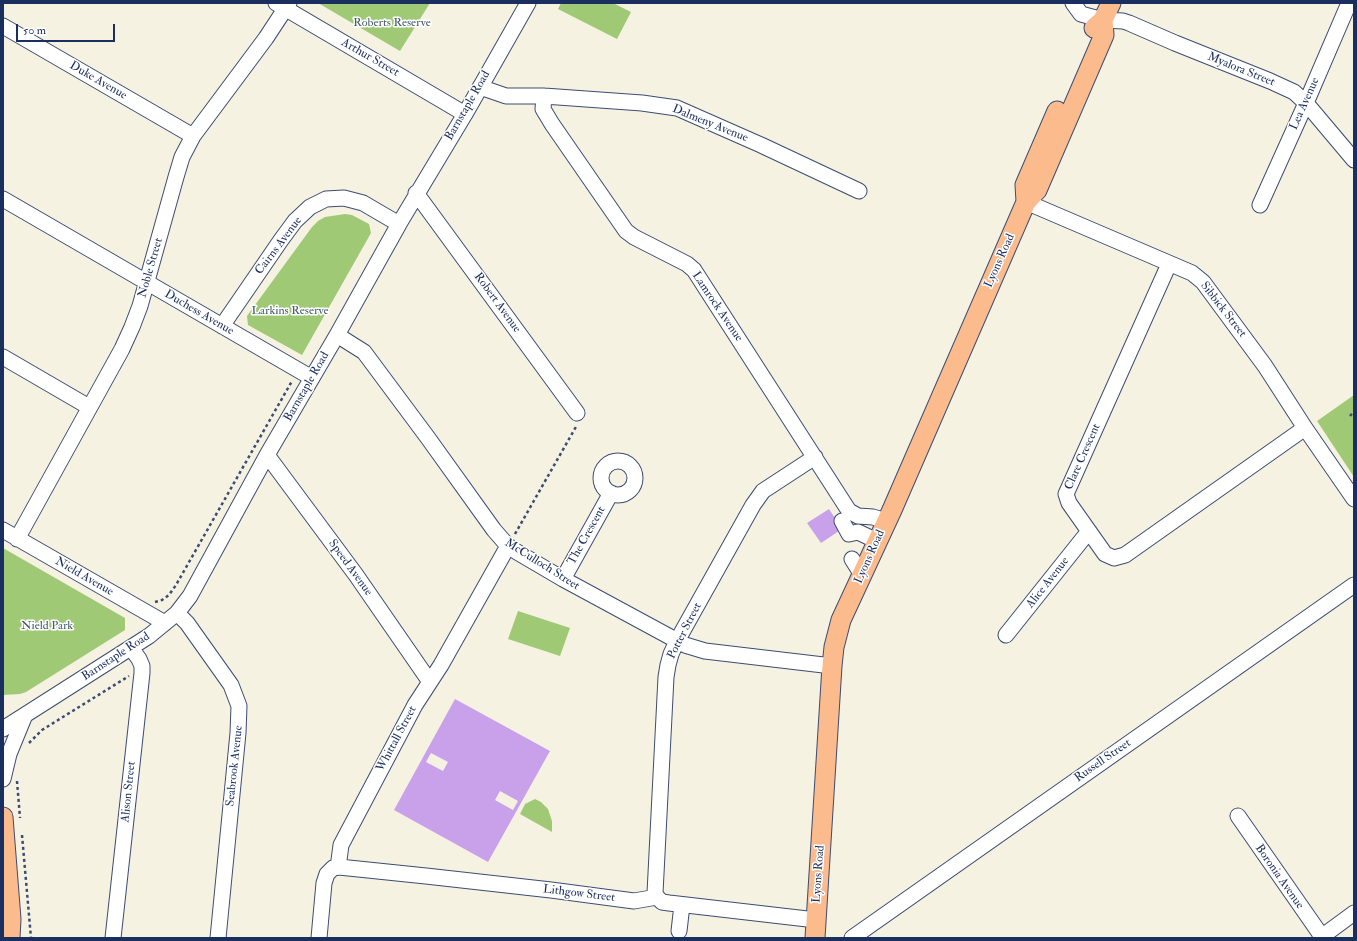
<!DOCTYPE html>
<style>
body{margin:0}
#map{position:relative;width:1357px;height:941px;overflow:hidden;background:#f5f2e2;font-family:"IM FELL Double Pica",serif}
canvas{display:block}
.frame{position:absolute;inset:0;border:4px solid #1b2f5e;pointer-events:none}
.scale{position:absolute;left:16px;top:24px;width:99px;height:18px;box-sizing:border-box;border:2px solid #1b2f5e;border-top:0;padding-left:5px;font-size:12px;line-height:14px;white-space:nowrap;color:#1b2f5e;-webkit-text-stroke:3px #fff;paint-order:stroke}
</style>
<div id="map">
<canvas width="1357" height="941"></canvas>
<div class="frame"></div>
<div class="scale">50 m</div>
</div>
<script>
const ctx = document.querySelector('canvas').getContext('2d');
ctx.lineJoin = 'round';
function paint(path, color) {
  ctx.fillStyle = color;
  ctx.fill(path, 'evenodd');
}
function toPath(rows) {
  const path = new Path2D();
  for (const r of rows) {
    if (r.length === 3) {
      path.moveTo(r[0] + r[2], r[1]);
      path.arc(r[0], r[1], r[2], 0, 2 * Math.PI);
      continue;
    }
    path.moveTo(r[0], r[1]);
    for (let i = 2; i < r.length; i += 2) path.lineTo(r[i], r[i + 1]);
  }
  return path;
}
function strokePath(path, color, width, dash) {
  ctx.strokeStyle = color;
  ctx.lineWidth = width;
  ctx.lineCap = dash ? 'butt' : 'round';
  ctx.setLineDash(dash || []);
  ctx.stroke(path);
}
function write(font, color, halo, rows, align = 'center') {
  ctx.font = font + ' "IM FELL Double Pica",serif';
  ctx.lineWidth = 3;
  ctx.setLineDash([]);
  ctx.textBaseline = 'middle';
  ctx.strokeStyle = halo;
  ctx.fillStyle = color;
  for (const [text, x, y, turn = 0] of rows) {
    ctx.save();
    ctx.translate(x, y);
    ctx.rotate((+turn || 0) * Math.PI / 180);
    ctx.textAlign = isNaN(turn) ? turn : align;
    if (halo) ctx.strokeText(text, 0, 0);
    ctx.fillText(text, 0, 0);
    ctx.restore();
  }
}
const green = toPath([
 [318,3,430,3,400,51],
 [561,3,613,3,631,12,617,39,558,9],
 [345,214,352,215,369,224,371,233,302,355,248,325,247,316,312,227,318,221,325,217],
 [1354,395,1354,477,1317,421],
 [3,548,125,618,125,630,26,692,20,694,3,695],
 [518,611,570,628,560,656,508,639],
 [535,799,541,802,548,809,552,821,552,832,520,814,525,804]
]);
const building = toPath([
 [829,509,842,529,821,543,807,523],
 [455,699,550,751,488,862,394,810],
 [431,753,448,762,443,771,426,762],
 [500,791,518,801,513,810,495,800]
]);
const path = toPath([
 [1350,416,1354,411],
 [515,534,577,425],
 [155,602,162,600,169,595,176,585,292,381],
 [29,743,42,730,129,676],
 [17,781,20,818],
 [22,835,31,938]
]);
const minor = toPath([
 [276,3,465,114],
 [1073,3,1081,14,1103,20,1123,21,1129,23,1175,43,1270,81,1294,92,1306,103,1354,160],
 [3,26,193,136],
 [480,87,506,96,544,96,642,103,677,108,761,145,859,191],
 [544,96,543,109,552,124,626,231,634,237,687,264,694,270,849,511,858,516,873,517,886,521],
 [416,193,577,413],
 [3,199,312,378],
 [1026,202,1192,273,1203,282,1265,366,1305,428,1354,499],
 [1260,205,1306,103,1349,3],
 [1169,264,1066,494,1069,503,1105,554,1114,558,1125,555,1305,428],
 [222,326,281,240,295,221,310,207,326,199,344,198,363,203,399,224],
 [337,335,364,352,428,438,494,530,508,546,517,552,563,579,685,645,705,651,832,666],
 [3,357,89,407],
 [267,455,356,575,430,682],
 [618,478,17],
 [842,521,849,534,858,532,877,541],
 [3,530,165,623],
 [17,539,122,349,132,327,140,306,176,177,182,157,193,136,266,38,289,3],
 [852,559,862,575],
 [563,579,611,493],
 [177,613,187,623,231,685,239,706,238,733,218,938],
 [1006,635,1089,531],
 [3,729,149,636,177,613,190,596,267,455,337,335,399,224,465,114,528,3],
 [3,779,9,754,25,715],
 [1238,816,1323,938],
 [339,867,339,860,341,845,415,705,441,665,508,546],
 [657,897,655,893,666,677,668,665,671,654,677,641,753,505,763,491,815,457],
 [657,897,662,902,669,903,816,920],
 [679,931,682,905],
 [113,938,142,673,142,666,139,659,131,648],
 [319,938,324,883,327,874,333,868,339,867,426,876,551,890,634,901,657,897],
 [852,938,1354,585],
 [1320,938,1354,913]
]);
const major = toPath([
 [1094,28,1103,20,1111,3],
 [1026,202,1025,185,1057,111],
 [3,817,11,919,10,938],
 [815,938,832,666,834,647,841,620,892,510,1026,202,1037,190,1104,35,1103,20]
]);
const parkNames = [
 ["Roberts Reserve",392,23],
 ["Larkins Reserve",290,311],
 ["Nield Park",47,626]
];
const streetNames = [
 ["Arthur Street",370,58,30],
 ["Myalora Street",1241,70,22],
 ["Duke Avenue",98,81,30],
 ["Lea Avenue",1305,104,-66],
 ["Barnstaple Road",468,106,-60],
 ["Dalmeny Avenue",710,124,22],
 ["Cairns Avenue",279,246,-53],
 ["Lyons Road",1000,261,-66],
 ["Noble Street",151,268,-74],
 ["Robert Avenue",497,303,54],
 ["Lamrock Avenue",717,307,56],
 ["Sibbick Street",1223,310,52],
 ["Duchess Avenue",199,313,30],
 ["Barnstaple Road",307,387,-60],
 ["Clare Crescent",1083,457,-66],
 ["The Crescent",587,536,-61],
 ["Lyons Road",870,557,-66],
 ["McCulloch Street",542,565,32],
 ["Speed Avenue",350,568,54],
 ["Nield Avenue",84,577,30],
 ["Alice Avenue",1048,583,-52],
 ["Potter Street",685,631,-63],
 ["Barnstaple Road",116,657,-33],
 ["Whittall Street",397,739,-62],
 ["Russell Street",1103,761,-35],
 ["Seabrook Avenue",235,766,-84],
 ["Alison Street",129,792,-84],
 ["Lyons Road",819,874,-86],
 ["Boronia Avenue",1279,877,55],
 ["Lithgow Street",579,894,7]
];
paint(green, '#a0c975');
paint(building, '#c8a1ea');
strokePath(minor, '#3c4c72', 17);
strokePath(major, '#3c4c72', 21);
strokePath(path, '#3c4c72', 2.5, [3, 3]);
strokePath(minor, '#fff', 15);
strokePath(major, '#fbbb8d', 19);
write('12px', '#435d65', '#fff', parkNames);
write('12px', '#1b2f5e', '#fff', streetNames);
</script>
